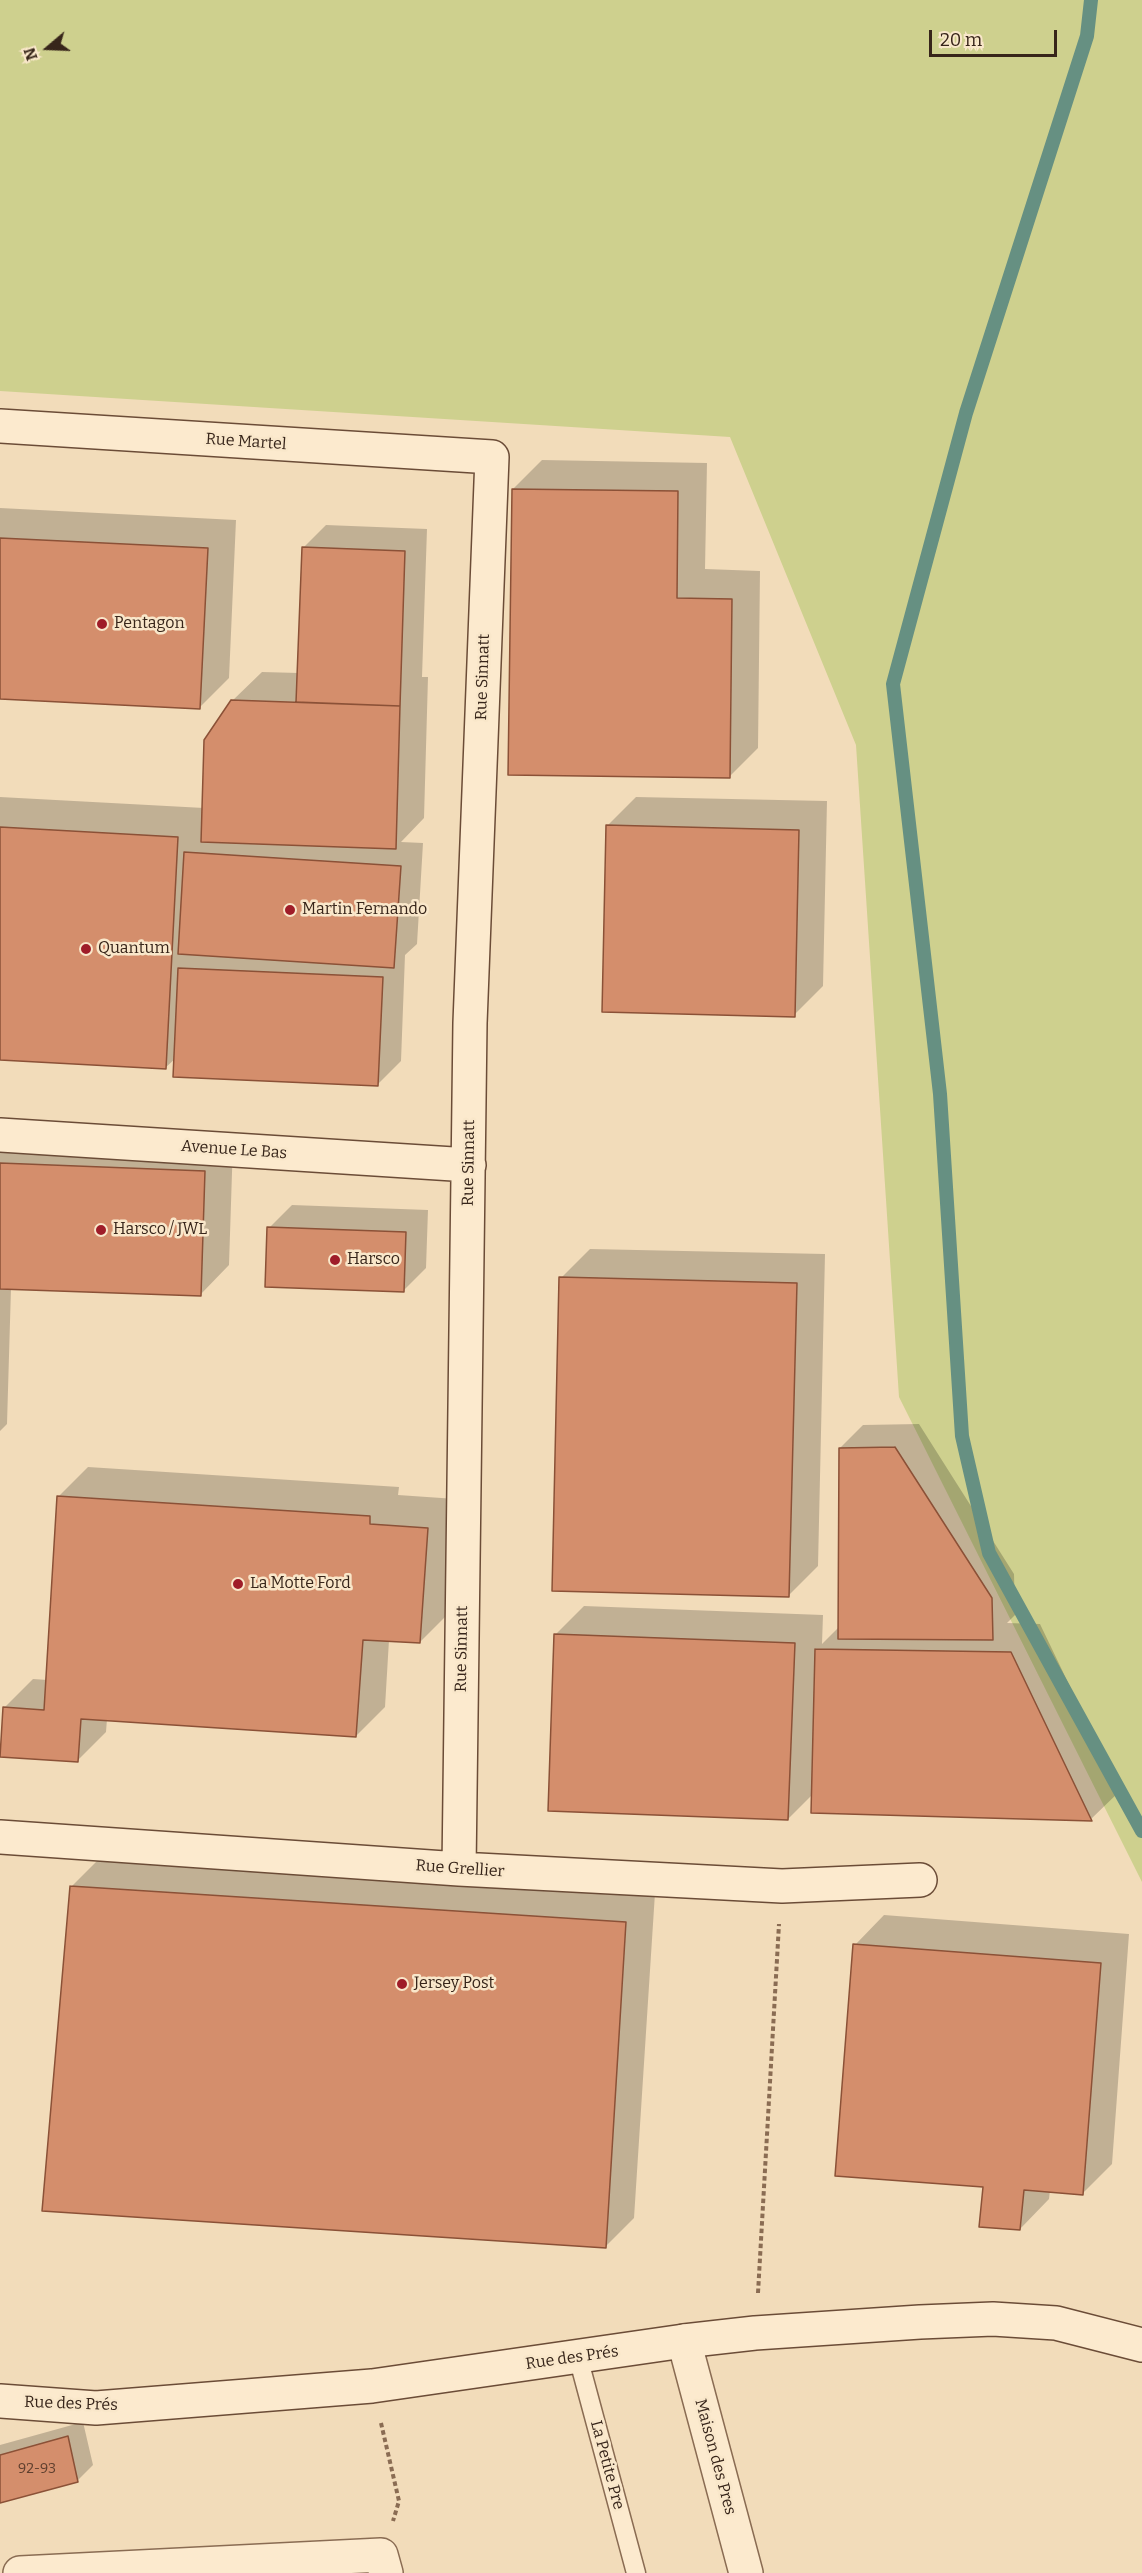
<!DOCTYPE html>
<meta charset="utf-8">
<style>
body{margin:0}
#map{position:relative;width:1142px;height:2573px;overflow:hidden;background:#f2dcba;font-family:Bitter,serif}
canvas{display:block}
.north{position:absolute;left:18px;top:18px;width:60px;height:60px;-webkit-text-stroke:4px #f9e7ca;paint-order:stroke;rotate:251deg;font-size:16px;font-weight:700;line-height:24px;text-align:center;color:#37251a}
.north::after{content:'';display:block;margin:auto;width:21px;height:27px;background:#37251a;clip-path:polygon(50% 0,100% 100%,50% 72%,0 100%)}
.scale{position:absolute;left:929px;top:30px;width:128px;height:27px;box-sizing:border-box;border:3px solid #37251a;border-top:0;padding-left:8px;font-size:18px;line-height:21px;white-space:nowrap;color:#37251a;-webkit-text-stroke:4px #f9e7ca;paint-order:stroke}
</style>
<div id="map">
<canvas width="1142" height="2573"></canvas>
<div class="north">N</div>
<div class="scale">20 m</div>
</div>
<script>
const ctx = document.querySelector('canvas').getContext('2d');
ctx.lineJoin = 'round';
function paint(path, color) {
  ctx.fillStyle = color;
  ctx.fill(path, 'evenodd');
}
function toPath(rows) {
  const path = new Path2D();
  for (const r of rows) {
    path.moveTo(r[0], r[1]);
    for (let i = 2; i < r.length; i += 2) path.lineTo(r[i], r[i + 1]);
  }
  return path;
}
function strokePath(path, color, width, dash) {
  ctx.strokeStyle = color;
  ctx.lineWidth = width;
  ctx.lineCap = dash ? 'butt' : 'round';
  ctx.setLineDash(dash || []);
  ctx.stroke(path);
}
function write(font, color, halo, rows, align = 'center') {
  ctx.font = font + ' Bitter,serif';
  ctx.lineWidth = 5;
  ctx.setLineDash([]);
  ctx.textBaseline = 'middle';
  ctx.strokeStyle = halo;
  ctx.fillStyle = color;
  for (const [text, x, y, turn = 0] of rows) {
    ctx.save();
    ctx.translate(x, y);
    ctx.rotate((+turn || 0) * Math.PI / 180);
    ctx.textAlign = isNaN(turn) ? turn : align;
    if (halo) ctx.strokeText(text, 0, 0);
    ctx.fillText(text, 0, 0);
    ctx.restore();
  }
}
const green = toPath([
 [0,0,1142,0,1142,1882,899,1397,856,745,730,437,0,391]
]);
const shadow = toPath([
 [542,460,707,463,705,569,760,571,758,748,729,777,513,489],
 [0,508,236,520,229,678,200,707,0,698],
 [326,525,427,529,422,677,428,677,424,818,401,842,423,843,417,944,405,955,401,1061,378,1084,176,1058,165,1068,0,1059,0,797,204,808,232,701,262,672,299,673,303,548],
 [636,797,827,801,823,986,794,1015,607,826],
 [0,1127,233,1142,229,1265,200,1295,11,1288,7,1424,0,1431],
 [292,1205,428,1210,426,1268,403,1291,269,1228],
 [590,1249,825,1254,818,1566,789,1595,561,1278],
 [919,1424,1014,1574,1015,1615,1007,1623,1040,1624,1120,1791,1091,1819,813,1811,813,1794,788,1819,555,1635,584,1606,823,1615,822,1644,840,1626,840,1448,863,1425],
 [88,1467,399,1487,398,1495,456,1499,449,1613,420,1642,389,1640,385,1707,356,1736,107,1719,106,1732,77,1761,4,1708,33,1679,48,1680,59,1496],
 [101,1857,655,1893,634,2218,605,2247,72,1886],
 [884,1915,1129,1934,1112,2164,1083,2193,1050,2190,1049,2199,1020,2229,984,2185,855,1945],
 [83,2422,93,2465,77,2481,0,2502,0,2445]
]);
const stream = toPath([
 [1091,0,1087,36,966,413,893,684,940,1094,962,1436,989,1553,1142,1831]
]);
const building = toPath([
 [512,489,678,491,677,598,732,599,730,778,508,775,512,489],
 [0,538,208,548,200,709,0,699,0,538],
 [302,547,405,551,400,706,296,702,302,547],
 [231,700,400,706,396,849,201,842,204,740,231,700],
 [606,825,799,830,795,1017,602,1012,606,825],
 [0,827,178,837,166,1069,0,1060,0,827],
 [184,852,401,866,394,968,178,954,184,852],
 [178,968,383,977,378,1086,173,1077,178,968],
 [0,1163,205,1171,201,1296,0,1289,0,1163],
 [267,1227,406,1232,404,1292,265,1287,267,1227],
 [559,1277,797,1283,789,1597,552,1591,559,1277],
 [895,1447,992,1598,993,1640,838,1639,839,1448,895,1447],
 [57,1496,370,1516,370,1524,428,1528,420,1643,363,1640,356,1737,81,1719,78,1762,0,1757,3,1707,44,1710,57,1496],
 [554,1634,795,1643,788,1820,548,1811,554,1634],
 [815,1649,1011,1652,1092,1821,811,1813,815,1649],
 [70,1886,626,1922,606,2248,42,2211,70,1886],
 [853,1944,1101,1963,1083,2195,1024,2190,1020,2230,979,2227,983,2187,835,2176,853,1944],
 [68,2436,78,2482,0,2503,0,2455,68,2436]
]);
const path = toPath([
 [758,2293,779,1924],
 [381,2423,399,2501,393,2521]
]);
const lane = toPath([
 [578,2357,636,2573]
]);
const street = toPath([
 [684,2341,746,2573],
 [20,2573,381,2555,386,2573]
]);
const secondary = toPath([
 [0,426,492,457,470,1023,459,1869],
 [0,1135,469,1165],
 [0,1837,459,1869,782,1886,920,1880],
 [0,2401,96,2408,372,2386,684,2341,755,2333,920,2322,993,2319,1056,2323,1142,2345]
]);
const markers = [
 [102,624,6,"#9f1d29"],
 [290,910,6,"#9f1d29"],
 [86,949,6,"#9f1d29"],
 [101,1230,6,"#9f1d29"],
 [335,1260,6,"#9f1d29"],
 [238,1584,6,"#9f1d29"],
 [402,1984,6,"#9f1d29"]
];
const numberNames = [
 ["92-93",37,2469]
];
const streetNames = [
 ["Rue Martel",246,442,4],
 ["Rue Sinnatt",483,677,-88],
 ["Avenue Le Bas",234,1150,4],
 ["Rue Sinnatt",469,1163,-89],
 ["Rue Sinnatt",462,1649,-89],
 ["Rue Grellier",460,1869,4],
 ["Rue des Prés",572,2358,-8],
 ["Rue des Prés",71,2404,2],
 ["Maison des Pres",715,2457,75],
 ["La Petite Pre",607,2465,75]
];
const poiNames = [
 ["Pentagon",114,624],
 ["Martin Fernando",302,910],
 ["Quantum",98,949],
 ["Harsco / JWL",113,1230],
 ["Harsco",347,1260],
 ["La Motte Ford",250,1584],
 ["Jersey Post",414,1984]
];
paint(green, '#ced08e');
paint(shadow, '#0003');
strokePath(stream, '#669082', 14);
paint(building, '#d48e6c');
strokePath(building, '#8b5137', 1.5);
strokePath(lane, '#8a6c53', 21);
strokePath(street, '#8a6c53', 36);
strokePath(secondary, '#6b4c37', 36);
strokePath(path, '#8a6c53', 4, [4.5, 3]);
strokePath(lane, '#fceace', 18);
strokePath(street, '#fceace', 33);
strokePath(secondary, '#fceace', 33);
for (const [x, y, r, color] of markers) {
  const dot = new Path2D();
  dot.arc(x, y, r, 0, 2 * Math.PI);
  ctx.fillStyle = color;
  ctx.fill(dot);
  strokePath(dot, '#f9e7ca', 2);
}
write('14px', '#5e3f2e', null, numberNames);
write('16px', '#37251a', '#f9e7ca', streetNames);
write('16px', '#37251a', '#f9e7ca', poiNames, 'left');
</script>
